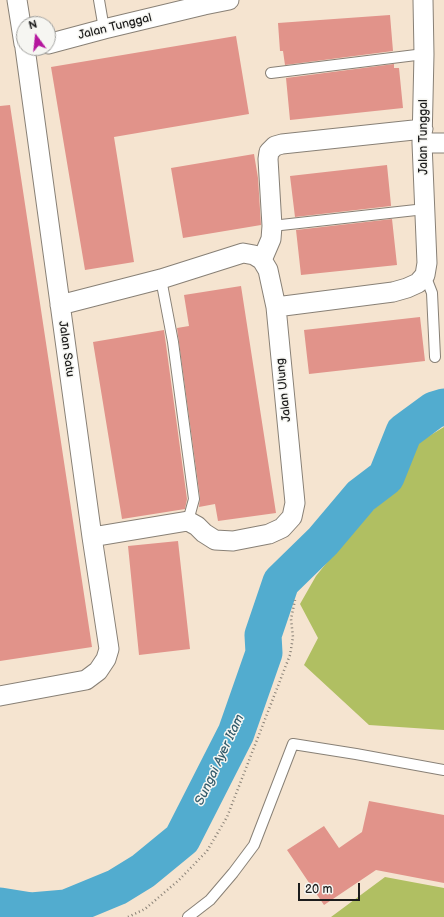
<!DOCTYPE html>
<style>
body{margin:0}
#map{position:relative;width:444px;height:917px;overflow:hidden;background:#f5e4d0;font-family:"Balsamiq Sans",sans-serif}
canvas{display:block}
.north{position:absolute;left:16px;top:16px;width:40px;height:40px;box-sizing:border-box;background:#f6f6f2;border:1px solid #9f9f9c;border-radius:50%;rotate:345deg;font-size:11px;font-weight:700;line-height:16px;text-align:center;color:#1c1c1c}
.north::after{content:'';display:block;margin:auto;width:14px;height:18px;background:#b5179e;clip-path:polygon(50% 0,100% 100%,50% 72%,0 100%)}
.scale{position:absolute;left:298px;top:883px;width:62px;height:18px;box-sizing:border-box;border:2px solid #1c1c1c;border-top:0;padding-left:5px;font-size:12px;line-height:14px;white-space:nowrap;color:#1c1c1c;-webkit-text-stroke:3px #f6f6f2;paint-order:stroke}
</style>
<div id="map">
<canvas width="444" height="917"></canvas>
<div class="north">N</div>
<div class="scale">20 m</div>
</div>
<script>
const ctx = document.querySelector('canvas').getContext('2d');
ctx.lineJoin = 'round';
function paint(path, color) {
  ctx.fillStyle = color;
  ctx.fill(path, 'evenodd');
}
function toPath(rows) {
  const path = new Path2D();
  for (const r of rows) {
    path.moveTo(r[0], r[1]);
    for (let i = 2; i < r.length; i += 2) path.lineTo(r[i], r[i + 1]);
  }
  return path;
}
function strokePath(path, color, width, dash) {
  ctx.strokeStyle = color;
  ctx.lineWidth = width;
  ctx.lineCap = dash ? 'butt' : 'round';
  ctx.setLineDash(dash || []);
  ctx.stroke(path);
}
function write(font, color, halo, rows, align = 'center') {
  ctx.font = font + ' "Balsamiq Sans",sans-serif';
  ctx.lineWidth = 3;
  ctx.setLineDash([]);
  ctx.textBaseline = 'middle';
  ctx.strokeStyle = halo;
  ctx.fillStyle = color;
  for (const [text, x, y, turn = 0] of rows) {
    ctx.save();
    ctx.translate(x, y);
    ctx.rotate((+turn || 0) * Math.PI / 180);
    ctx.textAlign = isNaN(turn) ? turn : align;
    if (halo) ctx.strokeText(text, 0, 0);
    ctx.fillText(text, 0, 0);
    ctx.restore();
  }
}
const green = toPath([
 [444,427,444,730,369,725,304,665,318,638,300,604,316,576,362,519,401,486,414,445],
 [385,877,444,888,444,917,331,917]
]);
const river = toPath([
 [0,906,31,911,66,908,117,887,143,871,182,839,236,733,264,653,263,635,281,582,323,541,361,496,386,477,404,432,434,410,444,407]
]);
const building = toPath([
 [390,15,393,51,285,65,283,51,280,51,278,23],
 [236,36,249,114,114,137,134,262,85,270,51,67],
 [394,64,394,68,399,68,403,108,290,120,286,78],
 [10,105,92,647,0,661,0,106],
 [254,154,258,178,261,225,183,238,171,168],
 [387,165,391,205,391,206,295,217,290,176],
 [392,219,397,265,301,275,296,230],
 [241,286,276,513,218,521,215,504,199,507,200,498,177,328,189,326,184,295],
 [420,317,425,361,309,374,304,330],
 [164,330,187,499,185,509,122,519,93,342],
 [178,541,190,649,139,655,128,546],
 [369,801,444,815,444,883,376,870,324,905,287,850,324,826,339,848,362,832]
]);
const path = toPath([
 [128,917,145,909,179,880,207,851,227,817,290,655,293,637,291,619,295,600]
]);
const service = toPath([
 [99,0,104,29],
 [271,73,424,54],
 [272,226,425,209],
 [425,275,432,293,435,357],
 [161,279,173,342,194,499,188,521],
 [188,917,210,900,233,873,254,845,293,744,356,754,444,770]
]);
const minor = toPath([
 [17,0,24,44],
 [48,44,104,29,204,5,229,0],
 [422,143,444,143],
 [262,260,271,239,272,226,268,159,269,152,275,146,282,144,423,129],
 [60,305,161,279,243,253,254,255,262,260,268,270,276,307,295,503,292,517,282,528,269,534,233,541,215,540,204,533,197,526,188,521,92,537],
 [276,307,393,292,407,288,418,283,425,275,427,263,422,143,424,54,423,0],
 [0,696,86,680,98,671,106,659,109,649,92,537,25,48]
]);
const streetNames = [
 ["Jalan Tunggal",115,27,-14],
 ["Jalan Tunggal",424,137,-90],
 ["Jalan Satu",66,349,82],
 ["Jalan Ulung",284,390,-96]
];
const waterNames = [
 ["Sungai Ayer Itam",220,760,-65]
];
paint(green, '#b0bf62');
strokePath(river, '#52accf', 37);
paint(building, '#e1938a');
strokePath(service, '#888076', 12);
strokePath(minor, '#888076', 21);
strokePath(path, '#888076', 2.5, [1, 3]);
strokePath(service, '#fff', 10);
strokePath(minor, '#fff', 19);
write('12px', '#1c1c1c', '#f6f6f2', streetNames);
write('italic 13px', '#345d6d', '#f6f6f2', waterNames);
</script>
